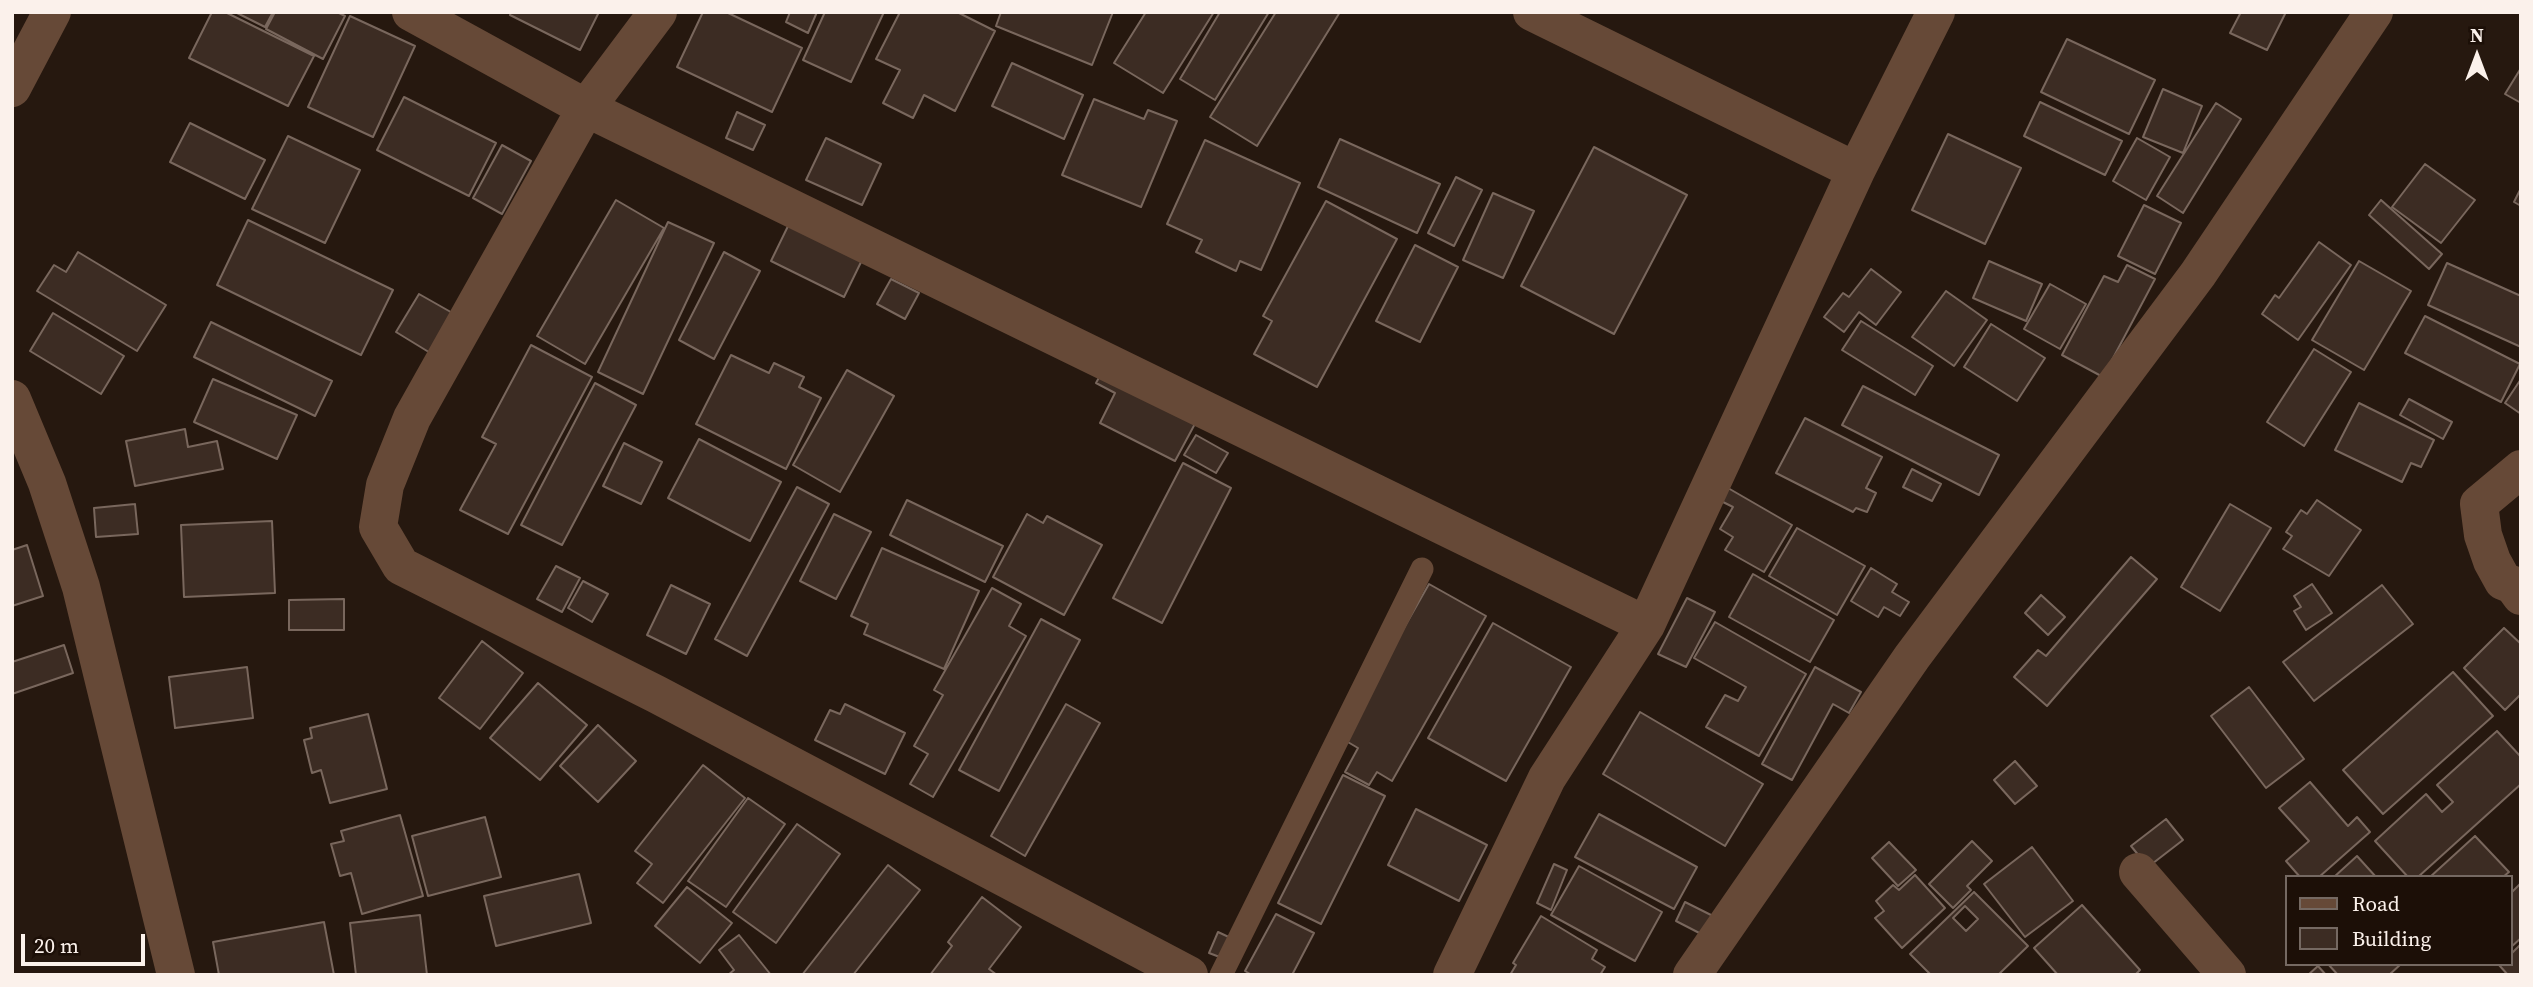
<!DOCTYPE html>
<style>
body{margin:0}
#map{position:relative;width:2533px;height:987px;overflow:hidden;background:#26180f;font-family:"Source Serif 4",serif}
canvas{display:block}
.frame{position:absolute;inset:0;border:14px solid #fbf1eb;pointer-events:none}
.legend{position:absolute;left:2285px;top:875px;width:228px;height:91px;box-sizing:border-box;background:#1c0f07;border:2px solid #756962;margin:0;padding:9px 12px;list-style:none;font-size:21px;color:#fbf1eb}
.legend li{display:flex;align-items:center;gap:14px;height:35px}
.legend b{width:35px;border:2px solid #756962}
.north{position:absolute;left:2442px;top:21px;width:70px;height:70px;-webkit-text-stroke:5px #1c0f07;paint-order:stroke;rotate:0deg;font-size:19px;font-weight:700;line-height:28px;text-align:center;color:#fbf1eb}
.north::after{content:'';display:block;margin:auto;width:24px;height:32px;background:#fbf1eb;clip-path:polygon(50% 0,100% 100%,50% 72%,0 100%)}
.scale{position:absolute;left:21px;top:934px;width:124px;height:32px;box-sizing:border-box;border:4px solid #fbf1eb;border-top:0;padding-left:9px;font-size:21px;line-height:24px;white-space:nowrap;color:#fbf1eb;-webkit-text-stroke:5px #1c0f07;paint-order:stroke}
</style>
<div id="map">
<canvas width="2533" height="987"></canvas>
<div class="frame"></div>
<ul class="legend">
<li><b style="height:9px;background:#664937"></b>Road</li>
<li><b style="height:19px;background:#3c2c23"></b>Building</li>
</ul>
<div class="north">N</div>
<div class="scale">20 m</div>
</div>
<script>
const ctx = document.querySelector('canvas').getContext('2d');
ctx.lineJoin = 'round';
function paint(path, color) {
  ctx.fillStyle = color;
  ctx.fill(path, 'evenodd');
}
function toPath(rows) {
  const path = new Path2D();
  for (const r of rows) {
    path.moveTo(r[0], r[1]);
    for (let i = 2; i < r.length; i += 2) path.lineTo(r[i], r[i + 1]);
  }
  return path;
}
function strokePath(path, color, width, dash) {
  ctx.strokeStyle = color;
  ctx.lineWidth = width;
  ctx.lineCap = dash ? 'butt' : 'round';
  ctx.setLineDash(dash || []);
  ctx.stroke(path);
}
const building = toPath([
 [212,12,225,12,314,56,288,106,189,58,212,12],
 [235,12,273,12,265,27,235,12],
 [275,12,337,12,345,16,323,59,266,29,275,12],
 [511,12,599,12,580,50,510,15,511,12],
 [703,12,726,12,802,48,772,112,677,67,703,12],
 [790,12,817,12,808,33,786,22,790,12],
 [825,12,884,12,851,82,803,60,825,12],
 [900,12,957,12,995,31,955,111,924,95,913,118,883,103,900,70,876,59,900,12],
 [1001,12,1113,12,1092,65,996,26,1001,12],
 [1146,12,1214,12,1163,93,1114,63,1146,12],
 [1220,12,1269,12,1215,100,1180,79,1220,12],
 [1276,12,1340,12,1257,146,1210,117,1276,12],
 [2241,12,2286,12,2267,50,2230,33,2241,12],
 [350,16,415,46,373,137,308,107,350,16],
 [2067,39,2155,80,2129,134,2041,92,2067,39],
 [1012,63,1083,95,1064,139,992,106,1012,63],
 [2521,68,2521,103,2505,94,2521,68],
 [2163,89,2202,106,2183,153,2143,137,2163,89],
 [404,97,496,143,469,196,377,150,404,97],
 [1094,99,1144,119,1148,110,1177,121,1141,207,1062,175,1094,99],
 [2040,102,2122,141,2105,175,2024,136,2040,102],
 [2216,103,2241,119,2183,213,2157,196,2216,103],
 [737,112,765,125,753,150,726,138,737,112],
 [190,123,265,160,245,199,170,162,190,123],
 [1948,134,2021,168,1985,244,1912,210,1948,134],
 [288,136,360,170,325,243,252,209,288,136],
 [826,138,881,164,862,205,806,180,826,138],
 [2137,138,2170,157,2146,200,2113,181,2137,138],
 [1340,139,1440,184,1417,233,1318,187,1340,139],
 [1205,140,1300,183,1261,270,1240,261,1236,271,1196,252,1202,240,1167,224,1205,140],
 [502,145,531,161,502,214,473,198,502,145],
 [1594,147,1687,195,1614,334,1521,286,1594,147],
 [2425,164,2475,200,2441,243,2392,207,2425,164],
 [1456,177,1482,190,1454,246,1428,233,1456,177],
 [2521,188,2521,206,2514,202,2521,188],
 [1493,193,1534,211,1503,278,1463,260,1493,193],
 [616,200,664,228,585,364,537,336,616,200],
 [2381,200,2442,254,2429,269,2369,215,2381,200],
 [1326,201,1397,239,1317,387,1254,354,1272,321,1263,316,1326,201],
 [2144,205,2181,223,2155,274,2118,256,2144,205],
 [248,220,393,290,361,355,217,285,248,220],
 [668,222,714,243,643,394,598,372,668,222],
 [790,222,863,258,844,297,771,261,790,222],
 [2319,242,2351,265,2298,340,2262,314,2275,295,2279,298,2319,242],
 [1415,245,1458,267,1420,342,1376,321,1415,245],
 [78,252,166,305,137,351,37,291,54,265,66,272,78,252],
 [724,252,760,271,714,359,679,340,724,252],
 [1989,261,2042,284,2026,321,1973,298,1989,261],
 [2359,261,2411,291,2364,370,2312,340,2359,261],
 [2447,263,2521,296,2521,347,2428,305,2447,263],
 [2127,265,2155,279,2103,377,2062,355,2104,276,2118,282,2127,265],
 [1871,269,1901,292,1876,325,1859,312,1844,332,1824,317,1843,293,1849,297,1871,269],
 [891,279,919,293,905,319,877,304,891,279],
 [2050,284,2086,304,2060,349,2024,329,2050,284],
 [1946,291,1987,320,1954,366,1912,337,1946,291],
 [419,294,456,315,432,354,396,332,419,294],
 [53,313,124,356,101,394,30,351,53,313],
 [2425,316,2520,364,2501,402,2405,353,2425,316],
 [1861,321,1933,366,1915,395,1842,350,1861,321],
 [211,322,332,381,315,416,194,357,211,322],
 [1991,324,2045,358,2017,401,1964,367,1991,324],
 [531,345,592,377,508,534,460,510,496,444,482,437,531,345],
 [2314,349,2351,372,2304,446,2267,422,2314,349],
 [731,355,769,373,774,363,804,377,799,387,821,398,786,469,696,424,731,355],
 [847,370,894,396,840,492,793,465,847,370],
 [1102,372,1197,420,1175,461,1100,423,1115,393,1096,383,1102,372],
 [213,379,297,415,277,459,194,422,213,379],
 [2521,379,2521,414,2505,403,2521,379],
 [595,383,636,405,562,545,521,525,595,383],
 [1863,386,1999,455,1979,495,1842,425,1863,386],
 [2409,399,2452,422,2443,439,2400,415,2409,399],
 [2359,403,2434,440,2421,467,2411,463,2402,482,2335,450,2359,403],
 [1805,418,1882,457,1866,488,1876,493,1867,512,1856,508,1853,512,1776,473,1805,418],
 [185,429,188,447,217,441,223,469,135,486,126,441,185,429],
 [1196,435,1228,453,1216,473,1184,455,1196,435],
 [699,439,781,482,750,541,668,498,699,439],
 [624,443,662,462,641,504,603,486,624,443],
 [1183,463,1231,488,1162,623,1113,598,1183,463],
 [1912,469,1941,484,1932,501,1903,487,1912,469],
 [797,487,829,504,747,656,715,639,797,487],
 [1728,488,1792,525,1764,572,1725,550,1733,537,1720,529,1733,507,1721,501,1728,488],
 [907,500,1003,546,985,582,890,535,907,500],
 [2317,500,2361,530,2329,576,2283,549,2292,536,2286,532,2301,510,2307,514,2317,500],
 [135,504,138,534,96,537,94,508,135,504],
 [2230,504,2271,528,2220,611,2181,587,2230,504],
 [834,514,871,532,836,599,800,581,834,514],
 [1027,514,1043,523,1047,516,1102,545,1064,615,993,577,1027,514],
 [272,521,275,593,184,597,181,525,272,521],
 [1797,528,1865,566,1837,615,1769,576,1797,528],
 [27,545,43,596,12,606,12,550,27,545],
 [882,548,979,591,944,669,864,634,868,624,851,616,882,548],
 [2131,557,2157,579,2047,706,2014,677,2038,650,2046,656,2131,557],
 [556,566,580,578,562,612,537,599,556,566],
 [1871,568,1897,584,1892,592,1909,602,1900,616,1884,607,1878,617,1851,601,1871,568],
 [1753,574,1834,620,1810,662,1729,617,1753,574],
 [583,581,608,594,592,622,568,608,583,581],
 [1429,584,1486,616,1392,781,1377,772,1369,785,1345,772,1358,748,1341,738,1429,584],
 [2312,584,2332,613,2306,630,2294,611,2301,607,2294,596,2312,584],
 [671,585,710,604,686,654,647,635,671,585],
 [2382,585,2413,624,2314,701,2283,662,2382,585],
 [992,588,1021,604,1009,626,1026,636,933,797,910,784,928,754,914,746,943,695,934,690,992,588],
 [2041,595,2065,617,2048,635,2025,613,2041,595],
 [1687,598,1715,612,1686,667,1658,654,1687,598],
 [344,599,344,630,289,630,289,600,344,599],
 [1041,619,1080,640,999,791,959,770,1041,619],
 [1715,622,1806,674,1759,756,1706,727,1725,695,1738,701,1746,687,1694,658,1715,622],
 [1493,623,1571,667,1506,781,1428,738,1493,623],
 [2504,628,2521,644,2521,694,2505,710,2464,668,2504,628],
 [482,641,523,673,480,729,439,698,482,641],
 [64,645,73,673,12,694,12,662,64,645],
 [247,667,253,718,175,728,169,677,247,667],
 [1815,667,1861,692,1849,713,1833,704,1792,780,1762,764,1815,667],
 [2453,672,2493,716,2383,814,2343,770,2453,672],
 [538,683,587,725,540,780,490,738,538,683],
 [2249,687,2304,759,2266,788,2211,716,2249,687],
 [845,704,905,733,885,774,815,740,830,710,840,714,845,704],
 [1066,704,1100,723,1025,856,991,836,1066,704],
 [1640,712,1763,784,1725,846,1603,774,1640,712],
 [368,714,387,789,330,803,321,770,312,773,304,740,312,738,310,728,368,714],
 [598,725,636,761,598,802,560,766,598,725],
 [2497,731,2521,757,2521,784,2418,877,2408,877,2375,841,2426,794,2442,812,2453,802,2437,785,2497,731],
 [2015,761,2037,786,2015,804,1994,780,2015,761],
 [703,765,745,798,663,903,637,883,652,864,635,851,703,765],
 [1343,775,1385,796,1321,924,1278,903,1343,775],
 [2310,782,2348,826,2357,817,2370,832,2319,877,2300,877,2286,861,2309,841,2279,808,2310,782],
 [748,798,785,824,726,907,688,881,748,798],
 [1416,809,1487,845,1459,901,1388,865,1416,809],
 [1599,814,1697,867,1674,909,1575,857,1599,814],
 [400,815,423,896,362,914,351,873,340,876,331,844,344,841,341,831,400,815],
 [485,817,501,877,428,896,412,836,485,817],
 [2166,819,2183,840,2148,867,2131,846,2166,819],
 [797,824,840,854,776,943,733,912,797,824],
 [2475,836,2509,872,2503,877,2430,877,2475,836],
 [1972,841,1992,861,1967,886,1971,890,1953,908,1929,884,1972,841],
 [1889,842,1916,870,1898,886,1872,858,1889,842],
 [2032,847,2073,901,2025,937,1984,884,2032,847],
 [2357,856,2376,877,2334,877,2357,856],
 [1554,864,1567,870,1551,910,1537,903,1554,864],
 [888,865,920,890,853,975,802,975,888,865],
 [1579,866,1662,912,1635,961,1551,915,1579,866],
 [579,874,591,923,496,946,484,896,579,874],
 [1915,875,1945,908,1902,948,1875,918,1884,911,1876,901,1893,885,1899,890,1915,875],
 [2520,884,2521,938,2510,948,2510,894,2520,884],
 [687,887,732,923,700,963,655,926,687,887],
 [1974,892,2028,946,1998,975,1931,975,1910,954,1974,892],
 [1965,906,1978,919,1966,931,1953,918,1965,906],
 [982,897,1021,927,989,969,997,975,930,975,952,946,948,942,982,897],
 [1685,902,1719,919,1709,938,1676,921,1685,902],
 [2082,905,2140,970,2135,975,2058,975,2034,948,2082,905],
 [1276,914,1314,933,1292,975,1252,975,1245,971,1276,914],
 [420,915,427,975,356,975,350,923,420,915],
 [1541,916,1597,950,1592,959,1605,967,1600,975,1510,975,1516,965,1513,963,1541,916],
 [324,922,334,975,219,975,213,942,324,922],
 [1218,932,1233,939,1225,959,1209,953,1218,932],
 [739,935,771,975,728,975,734,970,719,950,739,935],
 [2521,944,2521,975,2508,975,2499,965,2510,964,2510,955,2521,944],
 [2328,964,2401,964,2389,975,2338,975,2328,964],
 [2318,966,2326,975,2308,975,2318,966]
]);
const service = toPath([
 [1221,975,1422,569]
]);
const minor = toPath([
 [411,12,586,108,1646,625],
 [658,12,586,108,412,418,385,485,378,527,401,566,656,694,1189,975],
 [1532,12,1856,171],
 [12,88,52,12],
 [12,399,47,483,81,587,176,975],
 [2521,469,2479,504,2483,535,2492,561,2503,581,2513,585,2521,596],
 [2138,872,2227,975],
 [1452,975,1547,778,1646,625,1856,171,1936,12],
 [1692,975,1912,657,2198,274,2374,12]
]);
paint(building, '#3c2c23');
strokePath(building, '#79675d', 2);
strokePath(service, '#664937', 23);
strokePath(minor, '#664937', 38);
</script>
